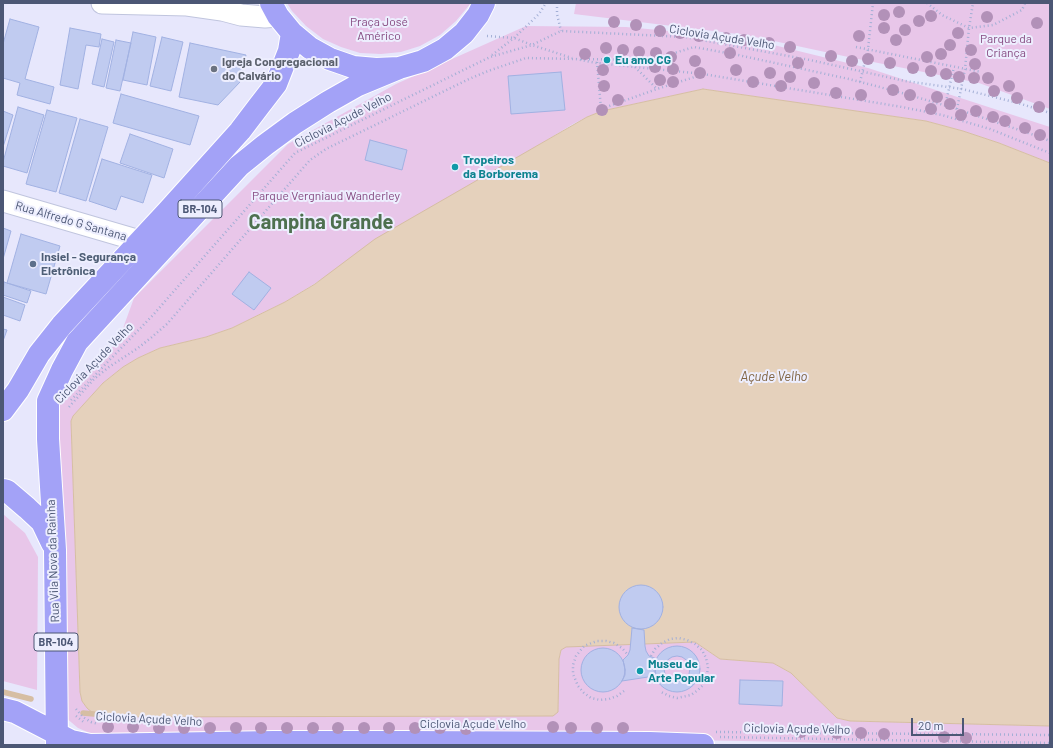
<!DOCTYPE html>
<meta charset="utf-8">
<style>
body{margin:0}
#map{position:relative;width:1053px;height:748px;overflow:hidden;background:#e7e7fc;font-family:Barlow,sans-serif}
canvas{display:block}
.frame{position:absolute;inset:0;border:4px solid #4c5775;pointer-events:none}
.scale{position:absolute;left:911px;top:718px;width:53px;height:18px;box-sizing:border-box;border:2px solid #4c5775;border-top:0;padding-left:5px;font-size:12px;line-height:14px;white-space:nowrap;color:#4c5775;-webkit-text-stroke:3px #edeefe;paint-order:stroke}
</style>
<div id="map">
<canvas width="1053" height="748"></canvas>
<div class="frame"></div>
<div class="scale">20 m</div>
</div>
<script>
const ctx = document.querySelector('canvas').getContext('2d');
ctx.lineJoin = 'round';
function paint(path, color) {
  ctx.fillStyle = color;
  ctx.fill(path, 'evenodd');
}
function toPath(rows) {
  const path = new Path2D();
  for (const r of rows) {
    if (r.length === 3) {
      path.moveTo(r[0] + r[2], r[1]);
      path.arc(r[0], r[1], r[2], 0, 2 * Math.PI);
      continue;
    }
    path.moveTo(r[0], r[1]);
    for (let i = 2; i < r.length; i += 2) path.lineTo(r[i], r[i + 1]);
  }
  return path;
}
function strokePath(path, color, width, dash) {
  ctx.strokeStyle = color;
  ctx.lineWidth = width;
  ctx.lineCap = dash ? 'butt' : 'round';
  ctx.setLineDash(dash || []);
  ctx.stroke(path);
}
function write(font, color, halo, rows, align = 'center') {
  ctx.font = font + ' Barlow,sans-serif';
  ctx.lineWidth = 4;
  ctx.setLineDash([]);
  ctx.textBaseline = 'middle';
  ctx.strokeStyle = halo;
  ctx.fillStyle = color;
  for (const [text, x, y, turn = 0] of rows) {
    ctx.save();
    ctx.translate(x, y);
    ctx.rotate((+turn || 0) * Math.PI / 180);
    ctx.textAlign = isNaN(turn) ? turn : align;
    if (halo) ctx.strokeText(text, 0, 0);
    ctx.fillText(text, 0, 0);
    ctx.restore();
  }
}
const green = toPath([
 [287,3,471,3,456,21,440,35,420,46,401,52,381,54,360,53,341,47,323,39,306,26,292,11],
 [576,3,1050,3,1050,109,979,83,853,58,746,35,574,14],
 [526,26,626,27,745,38,868,68,1050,127,1050,163,999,143,963,131,926,121,703,89,602,111,587,117,573,124,285,302,232,328,206,337,160,348,138,358,123,367,103,383,73,416,71,421,80,692,82,700,87,708,558,712,559,659,561,650,566,646,695,642,720,659,773,663,791,673,837,718,850,721,1050,726,1050,745,918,745,743,741,421,736,146,738,92,734,78,728,65,717,54,412,82,375,118,342,134,298,288,144,396,84],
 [3,514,25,533,38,557,37,690,3,681]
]);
const water = toPath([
 [703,89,926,121,963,131,999,143,1050,163,1050,726,850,721,837,718,791,673,773,663,720,659,695,642,566,647,561,650,559,659,558,712,553,716,102,717,94,714,87,708,82,701,80,692,71,421,73,416,103,383,123,367,138,358,160,348,206,337,232,328,285,302,315,284,375,239,587,117,602,111,703,89]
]);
const stream = toPath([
 [3,692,31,699],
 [83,713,94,714]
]);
const building = toPath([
 [10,19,39,27,25,79,54,87,50,104,17,95,20,83,3,78,3,44,10,19],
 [70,28,101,34,99,47,86,45,78,89,60,85,70,28],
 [133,32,156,37,147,85,123,80,133,32],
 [162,37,183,42,171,91,150,86,162,37],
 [102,39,114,42,104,87,92,84,102,39],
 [116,40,131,43,120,91,106,88,116,40],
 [190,43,246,55,240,82,218,105,179,97,190,43],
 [561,72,565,110,511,114,508,76,561,72],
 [121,94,199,116,190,145,113,123,121,94],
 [18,107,44,115,27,173,3,166,3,162,18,107],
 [47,110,77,118,56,192,26,184,47,110],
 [3,111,13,115,3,147,3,111],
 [80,119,108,127,86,201,59,193,80,119],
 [130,134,173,149,164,178,120,163,130,134],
 [370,140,407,150,402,170,365,160,370,140],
 [102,159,152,175,143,203,121,196,116,210,89,201,102,159],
 [3,228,11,231,3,259,3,228],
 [21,234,60,246,46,294,7,283,21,234],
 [249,272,271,288,254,310,232,294,249,272],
 [4,282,31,291,27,303,3,295,4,282],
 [3,297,25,305,20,321,3,315,3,297],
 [3,329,7,330,3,341,3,329],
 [641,607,22],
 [632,628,644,630,645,646,646,651,649,656,657,659,655,666,656,677,648,677,622,681,625,675,625,670,623,660,628,655,630,650,632,628],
 [677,669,23],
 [603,670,22],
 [677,669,13],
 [740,680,783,681,782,706,739,704,740,680]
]);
const path = toPath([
 [557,3,557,14,561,31],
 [927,3,942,15,969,28,993,25,1022,10,1025,3],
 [487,36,514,38,532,45,572,58],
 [856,47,981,72],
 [492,55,514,38,539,14,546,3],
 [581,59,652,60,694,47,738,55,849,79,906,94,957,109,1037,136,1050,141],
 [635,59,635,67,657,89],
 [597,62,601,109,657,89,701,75],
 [860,82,868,49,873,3],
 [945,106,954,67],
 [957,109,965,69,969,28,973,3],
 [71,400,153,315,295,153,490,57,532,45,561,31,685,37,810,60,905,81,962,89,1018,103,1050,113],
 [69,407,94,379,109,367,138,348,152,337,167,324,310,160,326,149,469,79,488,71,526,58,576,59,597,63,703,74,902,107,942,115,990,129,1050,153],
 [651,656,655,649,662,643,670,639,679,638,687,640,695,644,702,650,706,658,708,667,707,675,704,684,698,690,691,695,677,698,669,696,661,692],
 [624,691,617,696,609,699,600,700,591,698,584,693,578,686,573,674,573,665,576,656,584,646,597,641,606,641,614,643,622,648,628,655],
 [76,709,83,717,91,722,98,724],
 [76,716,85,723],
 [716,732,1050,735],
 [720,737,1050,743]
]);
const minor = toPath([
 [102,3,187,5,222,10,241,15,265,17,278,16],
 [3,201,140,241]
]);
const major = toPath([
 [271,3,278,16,292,33,310,48,330,59,353,67,376,69,399,68,423,61,445,49,464,33,478,15,484,3],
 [3,410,18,390,39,354,62,325,168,211,240,131,259,106,276,84,289,51,292,33],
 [3,490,7,491,27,508,42,522,52,543],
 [3,709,15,712,71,741,90,745,274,742,404,742,650,743,703,745],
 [57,745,55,550,48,439,48,401,62,370,77,342,239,166,265,145,295,123,328,102,358,85,399,68]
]);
const trees = [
 [899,12],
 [884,15],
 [931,16],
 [987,17],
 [919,21],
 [614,22],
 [1037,23],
 [636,25],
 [884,28],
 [905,30],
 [660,31],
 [680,33],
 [958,33],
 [699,36],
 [859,36],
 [726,38],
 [744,40],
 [896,40],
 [769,43],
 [950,45],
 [790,47],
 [606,48],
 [623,50],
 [971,50],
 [639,52],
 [656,53],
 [730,53],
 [585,54],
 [941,54],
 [831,56],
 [671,57],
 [927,57],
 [868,59],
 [695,61],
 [852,61],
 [798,63],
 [890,63],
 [975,64],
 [655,67],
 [913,68],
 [673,69],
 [603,70],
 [736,70],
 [931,71],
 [700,73],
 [770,73],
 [946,74],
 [790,77],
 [959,77],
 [974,78],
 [988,78],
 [660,80],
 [673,82],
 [753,82],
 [814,83],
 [604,86],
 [781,86],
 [1009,86],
 [893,90],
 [994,91],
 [836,93],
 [861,95],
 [910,95],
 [937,97],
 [1017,98],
 [618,100],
 [950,104],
 [1039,107],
 [931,109],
 [602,110],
 [976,111],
 [961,115],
 [993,117],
 [1005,121],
 [1025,128],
 [1040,135],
 [108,727],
 [133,727],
 [553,727],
 [159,728],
 [184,728],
 [210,728],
 [236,728],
 [261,728],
 [287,728],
 [313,728],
 [338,728],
 [364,728],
 [389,728],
 [415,728],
 [440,728],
 [571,728],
 [597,728],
 [623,728],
 [466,729],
 [801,732],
 [837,733],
 [861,733],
 [884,734],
 [944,737],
 [966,738]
];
const markers = [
 [607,60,4,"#0f9aa8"],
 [214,69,4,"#6b7280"],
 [455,167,4,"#0f9aa8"],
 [33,264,4,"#5c6f8a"],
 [640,671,4,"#0f9aa8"]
];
const shields = [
 [200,209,44],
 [56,642,44]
];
const shieldNames = [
 ["BR-104",200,209],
 ["BR-104",56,642]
];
const parkNames = [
 ["Praça José",379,22],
 ["Américo",379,36],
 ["Parque da",1006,39],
 ["Criança",1006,53],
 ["Parque Vergniaud Wanderley",326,196]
];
const streetNames = [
 ["Ciclovia Açude Velho",722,37,9],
 ["Ciclovia Açude Velho",343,120,-27],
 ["Rua Alfredo G Santana",71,221,16],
 ["Ciclovia Açude Velho",94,363,-46],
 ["Rua Vila Nova da Rainha",53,561,-92],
 ["Ciclovia Açude Velho",149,719,3],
 ["Ciclovia Açude Velho",473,724],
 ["Ciclovia Açude Velho",797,729,1]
];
const cultureNames = [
 ["Eu amo CG",615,60],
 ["Tropeiros",463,160],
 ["da Borborema",463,174],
 ["Museu de",648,664],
 ["Arte Popular",648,678]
];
const worshipNames = [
 ["Igreja Congregacional",222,62],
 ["do Calvário",222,76]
];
const serviceNames = [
 ["Insiel - Segurança",41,257],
 ["Eletrônica",41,271]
];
const waterNames = [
 ["Açude Velho",774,377]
];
const townNames = [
 ["Campina Grande",321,222]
];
paint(green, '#e8c6e9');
paint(water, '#e5d1bc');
strokePath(water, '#d6bea3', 1);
strokePath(stream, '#d6bea3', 5.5);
paint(building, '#c0cbf0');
strokePath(building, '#a1b1e2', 1);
strokePath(minor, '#c0c5de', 23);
strokePath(major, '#fff', 24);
strokePath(path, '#a3afd5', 2.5, [1, 3]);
strokePath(minor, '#fff', 21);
strokePath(major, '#a3a2f7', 22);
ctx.fillStyle = '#b291b8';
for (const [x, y] of trees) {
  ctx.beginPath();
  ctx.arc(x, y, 6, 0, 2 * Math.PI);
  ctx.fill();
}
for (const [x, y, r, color] of markers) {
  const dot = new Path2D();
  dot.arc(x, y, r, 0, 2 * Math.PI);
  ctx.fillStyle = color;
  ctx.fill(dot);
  strokePath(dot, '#edeefe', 1.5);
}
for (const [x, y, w] of shields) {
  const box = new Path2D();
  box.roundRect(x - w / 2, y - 9, w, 18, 3);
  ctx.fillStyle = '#edeefe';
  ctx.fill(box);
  strokePath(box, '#4c5775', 1);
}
write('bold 11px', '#4c5775', null, shieldNames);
write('12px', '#864a81', '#edeefe', parkNames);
write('12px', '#4c5775', '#edeefe', streetNames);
write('bold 12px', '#0d838f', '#edeefe', cultureNames, 'left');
write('bold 12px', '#5b616d', '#edeefe', worshipNames, 'left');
write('bold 12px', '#4e5e75', '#edeefe', serviceNames, 'left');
write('italic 13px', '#806443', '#edeefe', waterNames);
write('bold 20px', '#4e704f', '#edeefe', townNames);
</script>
